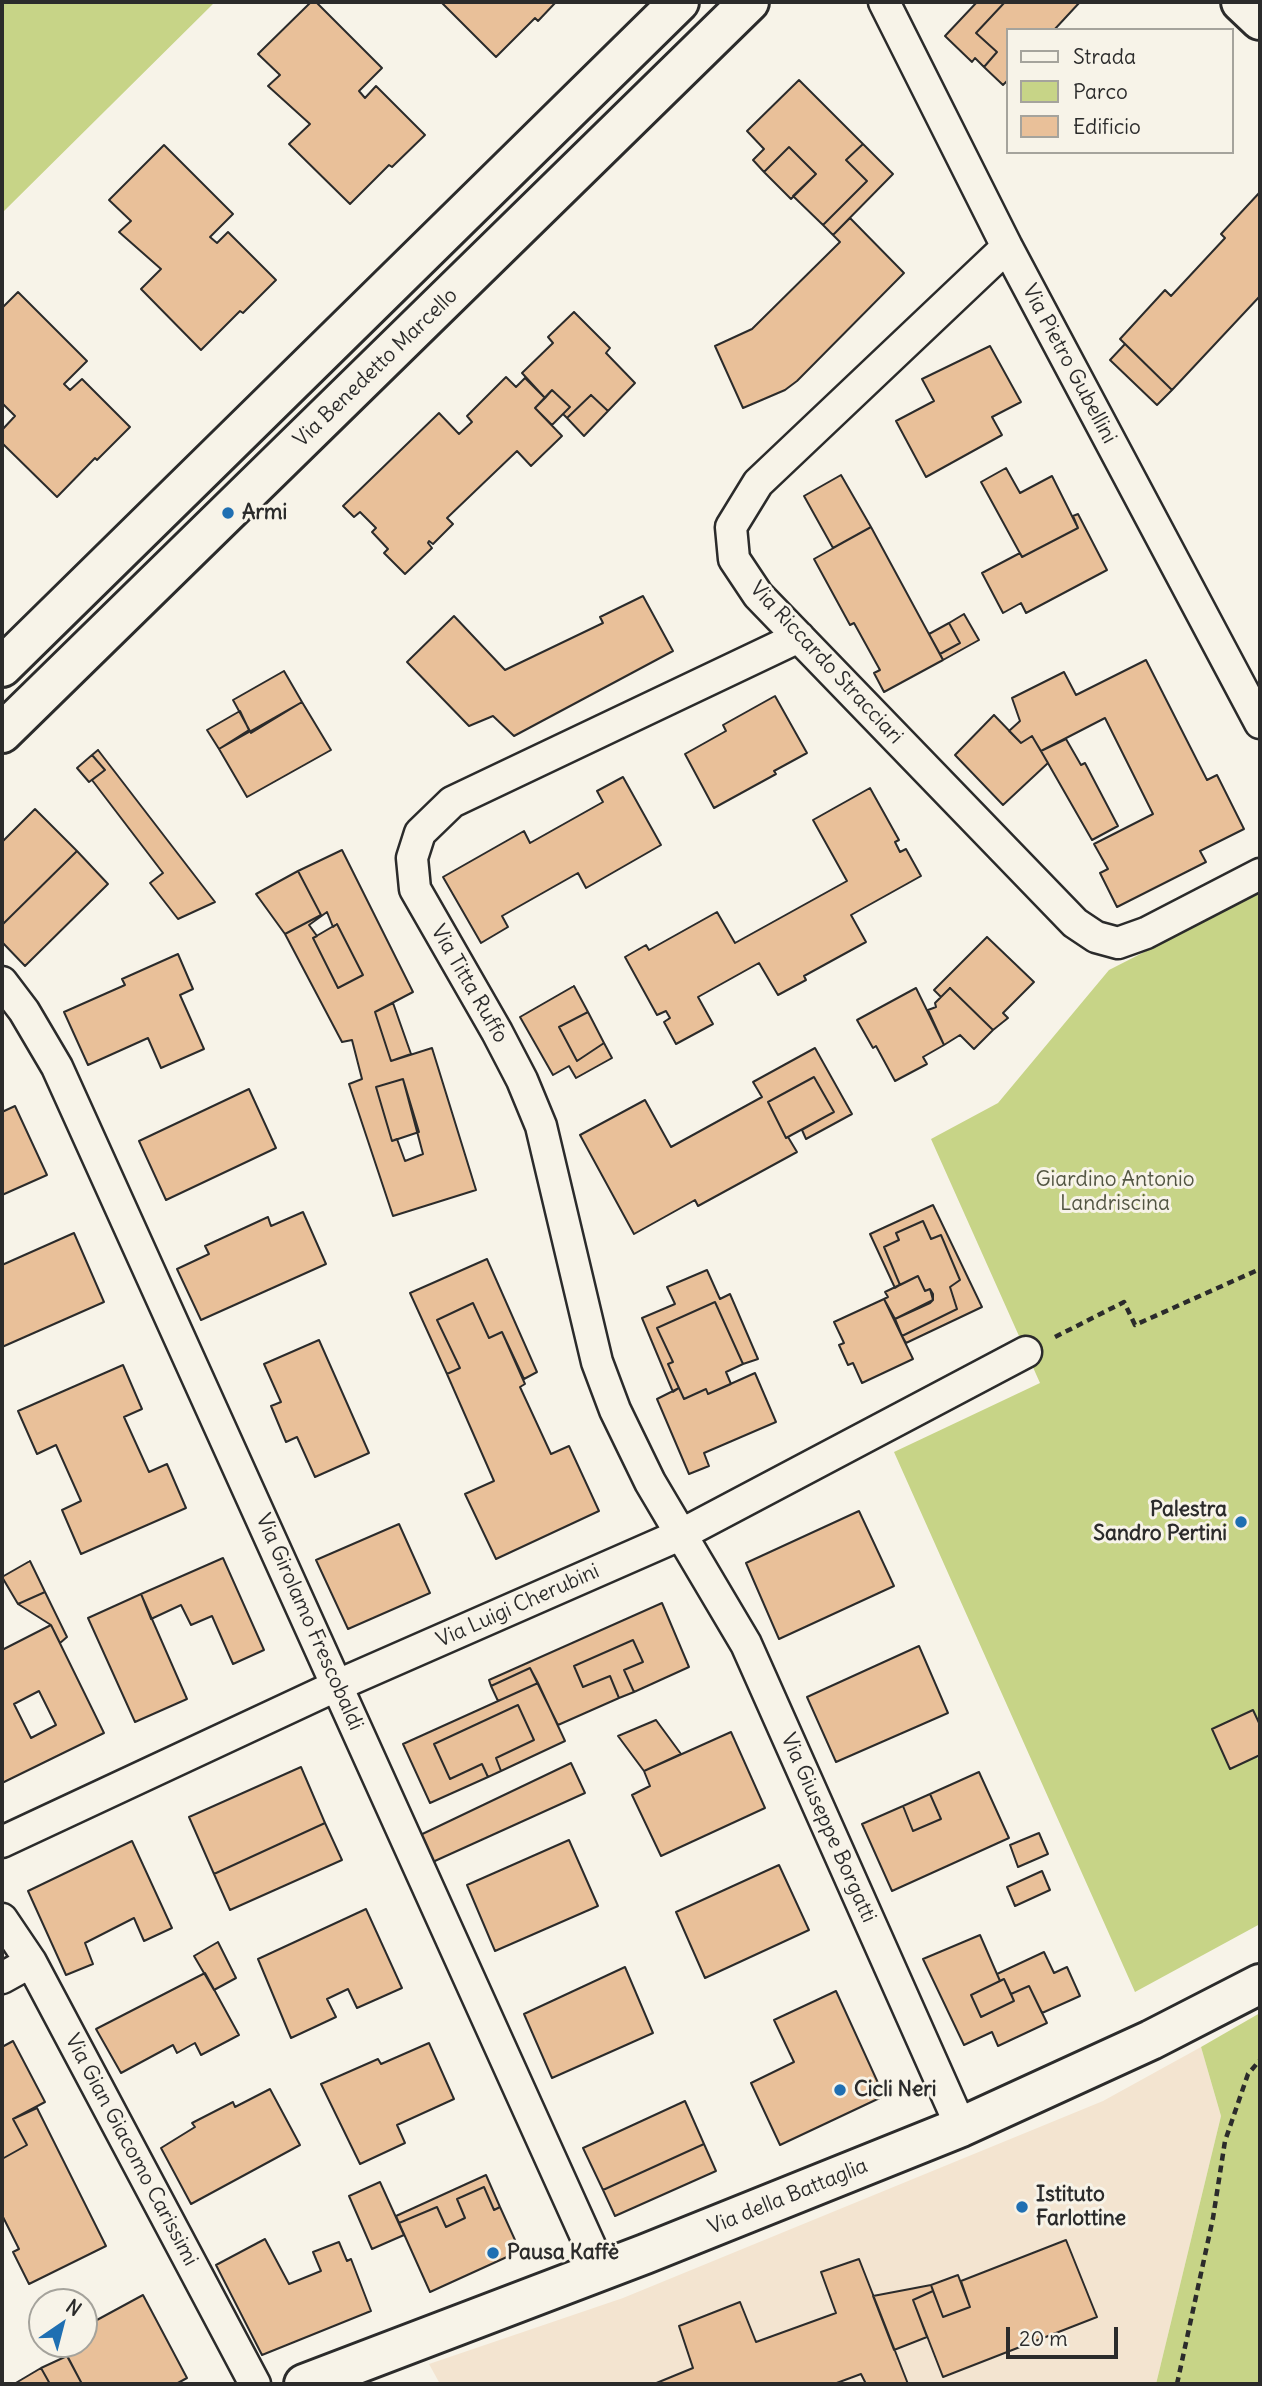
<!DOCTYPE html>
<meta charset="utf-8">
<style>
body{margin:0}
#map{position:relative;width:1262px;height:2386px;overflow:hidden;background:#f7f3e8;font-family:Delius,sans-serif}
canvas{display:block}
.frame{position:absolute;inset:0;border:4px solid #2b2b2b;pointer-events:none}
.legend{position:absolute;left:1006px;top:28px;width:228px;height:126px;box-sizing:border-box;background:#f7f3e8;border:2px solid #a5a39c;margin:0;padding:9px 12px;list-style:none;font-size:21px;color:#2b2b2b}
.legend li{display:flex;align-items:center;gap:14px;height:35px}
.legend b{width:35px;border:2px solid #a5a39c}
.north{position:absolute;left:28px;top:2288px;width:70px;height:70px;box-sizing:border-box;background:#f7f3e8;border:2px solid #a5a39c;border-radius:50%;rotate:35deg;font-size:19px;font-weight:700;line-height:28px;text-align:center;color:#2b2b2b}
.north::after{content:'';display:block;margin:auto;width:24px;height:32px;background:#1f6fb2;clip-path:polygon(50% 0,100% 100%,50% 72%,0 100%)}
.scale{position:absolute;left:1006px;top:2327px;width:112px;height:32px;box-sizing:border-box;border:4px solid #2b2b2b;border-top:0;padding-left:9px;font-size:21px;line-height:24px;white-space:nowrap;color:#2b2b2b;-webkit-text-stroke:5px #f7f3e8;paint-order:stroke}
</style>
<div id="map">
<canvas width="1262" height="2386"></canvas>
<div class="frame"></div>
<ul class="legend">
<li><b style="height:9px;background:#f7f3e8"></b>Strada</li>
<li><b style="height:19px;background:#c7d487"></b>Parco</li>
<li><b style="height:19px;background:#e9c099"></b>Edificio</li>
</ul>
<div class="north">N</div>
<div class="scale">20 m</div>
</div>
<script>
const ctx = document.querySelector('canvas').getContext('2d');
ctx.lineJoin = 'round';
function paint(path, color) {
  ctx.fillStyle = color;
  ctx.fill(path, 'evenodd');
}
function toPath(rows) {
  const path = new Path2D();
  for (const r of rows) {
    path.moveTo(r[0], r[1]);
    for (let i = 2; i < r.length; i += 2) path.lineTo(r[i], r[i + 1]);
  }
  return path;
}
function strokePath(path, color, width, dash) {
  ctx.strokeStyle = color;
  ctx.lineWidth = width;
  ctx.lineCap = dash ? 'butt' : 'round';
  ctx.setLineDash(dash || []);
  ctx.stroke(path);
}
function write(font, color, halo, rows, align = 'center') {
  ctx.font = font + ' Delius,sans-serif';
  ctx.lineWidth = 6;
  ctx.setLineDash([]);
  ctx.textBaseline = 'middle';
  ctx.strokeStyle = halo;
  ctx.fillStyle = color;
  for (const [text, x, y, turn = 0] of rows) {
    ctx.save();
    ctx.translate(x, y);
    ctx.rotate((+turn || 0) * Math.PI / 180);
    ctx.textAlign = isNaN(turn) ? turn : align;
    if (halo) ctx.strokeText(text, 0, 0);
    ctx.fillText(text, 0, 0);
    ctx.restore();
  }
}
const built = toPath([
 [1201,2047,1221,2116,1156,2384,440,2384,429,2364,623,2298,1103,2101]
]);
const green = toPath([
 [2,2,215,2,2,213],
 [1260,893,1260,1755,1257,1757,1260,1763,1260,1924,1135,1992,894,1452,1040,1383,931,1139,998,1103,1109,970],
 [1260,2013,1260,2384,1156,2384,1221,2116,1201,2047]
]);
const building = toPath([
 [311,2,316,2,382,68,359,91,365,98,376,86,425,135,392,167,389,165,350,204,289,144,310,124,268,86,280,75,258,54,311,2],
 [441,2,556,2,538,21,535,18,496,57,441,2],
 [977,2,1005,2,976,33,997,52,984,67,975,58,972,62,945,36,977,2],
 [1005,2,1080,2,1054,30,1008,30,1008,80,1003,85,984,67,997,52,976,33,1005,2],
 [799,80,863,144,846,160,867,181,823,225,793,196,816,174,789,147,764,172,753,160,764,149,747,131,799,80],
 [863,144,893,174,833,235,823,225,867,181,846,160,863,144],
 [164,145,233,214,210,237,217,243,228,232,276,280,243,313,240,311,201,350,141,289,161,269,119,232,131,221,109,200,164,145],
 [789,147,816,174,791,199,764,172,789,147],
 [1260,192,1260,296,1172,390,1120,339,1165,290,1171,296,1225,238,1221,234,1260,192],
 [850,218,904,273,797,381,785,390,743,408,715,346,752,329,840,242,833,235,850,218],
 [18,292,87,361,64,384,70,390,82,379,130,427,97,460,95,458,57,497,2,443,2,430,15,416,2,403,2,308,18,292],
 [574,312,610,348,606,353,635,383,608,411,591,395,567,418,563,414,570,407,552,390,545,398,522,373,553,343,548,337,574,312],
 [1125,344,1172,390,1157,405,1110,360,1125,344],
 [990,346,1021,402,992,417,1002,435,926,477,896,421,934,401,922,379,990,346],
 [506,377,516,387,525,378,545,398,535,408,562,436,531,466,517,451,447,518,453,524,433,544,429,541,428,543,432,548,405,574,384,553,388,549,372,532,376,528,360,512,354,517,343,506,439,413,459,434,472,422,467,416,506,377],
 [552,390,570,407,552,425,535,408,552,390],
 [591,395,608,411,584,436,567,418,591,395],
 [1006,468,1020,493,1052,476,1078,528,1022,557,981,482,1006,468],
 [841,475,871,527,833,548,804,496,841,475],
 [1078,514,1107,570,1026,613,1021,603,1003,613,982,573,1020,553,1022,557,1078,528,1073,516,1078,514],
 [871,527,943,660,884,692,874,673,880,670,854,623,850,625,814,559,871,527],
 [643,596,673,651,514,736,493,716,469,726,407,662,454,616,505,670,603,623,600,617,643,596],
 [964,614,979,640,943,660,940,654,960,643,949,623,964,614],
 [949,623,960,643,940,654,929,634,949,623],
 [1146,660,1207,780,1217,775,1244,829,1200,851,1206,862,1117,907,1100,873,1108,869,1094,844,1153,814,1105,718,1041,751,1032,736,1021,743,1009,731,1020,721,1012,698,1064,672,1076,695,1146,660],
 [284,671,302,702,251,733,233,700,284,671],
 [775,696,807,753,774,771,776,774,714,808,685,754,726,731,723,725,775,696],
 [302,702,331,750,247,797,219,749,302,702],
 [240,711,249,730,219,749,207,730,240,711],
 [994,715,1021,743,1032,736,1048,763,1003,805,955,755,994,715],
 [1066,739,1081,765,1085,763,1118,826,1092,840,1041,751,1066,739],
 [98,750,215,902,178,919,150,883,163,873,92,780,105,770,92,755,98,750],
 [92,755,105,770,89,782,77,768,92,755],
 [623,777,661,845,586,888,578,873,502,916,508,927,481,943,443,877,524,831,530,843,603,802,597,791,623,777],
 [870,788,899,840,895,842,900,852,906,849,921,876,851,915,866,942,804,976,806,980,778,995,759,963,698,997,713,1024,676,1044,664,1022,670,1018,666,1011,657,1015,625,957,646,945,649,950,717,912,735,943,847,881,813,820,870,788],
 [35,809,77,851,2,925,2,842,35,809],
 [342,850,413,992,375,1012,391,1061,432,1048,476,1190,393,1216,349,1084,362,1079,352,1040,342,1042,285,934,321,915,298,871,342,850],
 [327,912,333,927,337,924,363,975,338,988,313,938,317,936,309,925,327,912],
 [403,1079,423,1154,405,1161,397,1139,392,1141,376,1087,403,1079],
 [77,851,108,884,25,966,2,942,2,925,77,851],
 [298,871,321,915,285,934,256,894,298,871],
 [337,924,363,975,338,988,313,938,337,924],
 [987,937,1034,982,1003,1013,1008,1018,993,1030,950,988,941,997,934,990,987,937],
 [178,954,193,989,180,995,204,1049,161,1068,148,1038,88,1065,64,1012,125,985,122,979,178,954],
 [574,986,588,1012,559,1027,577,1061,604,1043,612,1058,576,1078,569,1066,553,1075,520,1017,574,986],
 [916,988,944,1045,923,1057,927,1064,895,1081,876,1046,873,1048,857,1020,916,988],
 [950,988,993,1030,974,1049,960,1035,944,1045,928,1010,936,1007,935,1003,950,988],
 [393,1003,411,1054,391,1061,375,1012,393,1003],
 [588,1012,604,1043,577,1061,559,1027,588,1012],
 [815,1048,852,1114,806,1139,802,1130,834,1112,814,1077,768,1102,786,1138,788,1137,797,1152,698,1206,695,1200,634,1234,580,1135,645,1100,671,1147,762,1097,753,1082,815,1048],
 [814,1077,834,1112,786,1138,768,1102,814,1077],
 [403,1079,419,1132,392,1141,376,1087,403,1079],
 [249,1089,276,1148,166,1200,139,1141,249,1089],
 [15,1106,47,1175,2,1195,2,1112,15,1106],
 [933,1205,982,1307,906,1343,902,1336,957,1309,950,1287,960,1280,941,1235,931,1239,923,1221,896,1233,899,1240,884,1247,900,1285,895,1288,870,1234,933,1205],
 [303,1212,326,1264,201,1320,177,1269,209,1254,205,1246,268,1217,271,1226,303,1212],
 [923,1221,931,1239,941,1235,960,1280,950,1287,957,1309,902,1336,895,1319,930,1303,933,1300,933,1294,930,1289,925,1291,918,1276,900,1285,884,1247,899,1240,896,1233,923,1221],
 [74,1233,104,1302,2,1347,2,1265,74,1233],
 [487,1259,537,1372,524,1379,502,1332,489,1338,473,1303,437,1320,460,1368,447,1374,410,1293,487,1259],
 [707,1270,720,1299,730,1294,758,1359,743,1364,715,1302,657,1328,673,1362,668,1364,679,1388,673,1392,642,1318,675,1304,667,1287,707,1270],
 [918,1276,925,1291,930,1289,933,1300,895,1319,884,1299,888,1297,885,1292,918,1276],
 [884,1299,913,1359,862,1383,853,1363,848,1365,839,1345,844,1343,834,1322,884,1299],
 [715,1302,743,1364,726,1372,731,1384,708,1394,706,1389,684,1399,668,1364,673,1362,657,1328,715,1302],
 [473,1303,489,1338,502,1332,525,1384,520,1387,551,1454,569,1446,599,1511,496,1559,465,1494,494,1481,447,1374,460,1368,437,1320,473,1303],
 [319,1340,369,1453,315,1477,297,1437,286,1442,271,1406,281,1402,264,1364,319,1340],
 [123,1365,142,1409,124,1417,149,1472,167,1464,186,1508,81,1554,62,1510,81,1501,56,1445,37,1454,18,1411,123,1365],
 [755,1373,776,1422,704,1453,709,1466,689,1474,657,1399,679,1388,684,1399,706,1389,708,1394,755,1373],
 [859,1511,894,1586,779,1639,746,1563,859,1511],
 [399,1524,430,1593,348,1629,316,1560,399,1524],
 [223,1558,264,1650,233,1664,212,1616,191,1625,181,1605,151,1619,141,1594,223,1558],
 [30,1561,45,1592,18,1604,2,1577,30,1561],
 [45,1592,67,1637,60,1643,51,1625,18,1604,45,1592],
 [141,1594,187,1699,135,1722,88,1618,141,1594],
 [662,1603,689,1667,634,1692,624,1670,643,1662,633,1640,574,1666,583,1687,610,1676,619,1698,558,1725,530,1668,491,1686,489,1680,662,1603],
 [51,1625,104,1733,2,1783,2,1650,51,1625],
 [39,1691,56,1725,31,1738,14,1704,39,1691],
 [633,1640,643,1662,624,1670,634,1692,619,1698,610,1676,583,1687,574,1666,633,1640],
 [919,1646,948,1713,836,1762,807,1697,919,1646],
 [530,1668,538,1683,498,1701,491,1686,530,1668],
 [538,1683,565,1741,501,1771,496,1758,534,1740,518,1705,434,1744,450,1779,482,1764,488,1777,430,1803,403,1744,538,1683],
 [518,1705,534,1740,496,1758,501,1771,488,1777,482,1764,450,1779,434,1744,518,1705],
 [1253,1710,1260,1725,1260,1755,1230,1769,1212,1729,1253,1710],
 [656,1720,681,1754,644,1771,618,1736,656,1720],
 [731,1732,765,1808,661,1856,632,1795,650,1786,644,1771,731,1732],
 [571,1763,585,1793,426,1865,414,1838,571,1763],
 [301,1767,325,1823,214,1874,189,1817,301,1767],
 [979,1772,1009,1838,892,1891,862,1824,903,1806,913,1831,941,1819,930,1794,979,1772],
 [930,1794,941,1819,913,1831,903,1806,930,1794],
 [325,1823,342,1860,230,1910,214,1874,325,1823],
 [1039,1833,1048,1854,1018,1867,1010,1845,1039,1833],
 [569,1840,598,1906,495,1951,467,1885,569,1840],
 [132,1841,172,1928,144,1941,134,1918,85,1943,93,1964,66,1975,28,1891,132,1841],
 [779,1865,809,1930,705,1978,676,1912,779,1865],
 [1042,1871,1050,1890,1015,1906,1007,1887,1042,1871],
 [366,1909,402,1988,357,2008,348,1989,327,1999,336,2017,291,2038,258,1959,366,1909],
 [980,1935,1000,1981,971,1995,981,2017,1014,2001,1011,1994,1029,1986,1047,2023,998,2046,992,2032,964,2045,923,1959,980,1935],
 [218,1942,236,1978,214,1990,194,1956,218,1942],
 [1044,1952,1054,1973,1067,1967,1080,1996,1042,2013,1029,1986,1011,1994,1004,1979,1000,1981,997,1974,1044,1952],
 [625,1967,653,2033,552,2078,524,2014,625,1967],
 [205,1973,239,2035,201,2055,195,2043,177,2053,173,2045,121,2073,96,2029,205,1973],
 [1004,1979,1014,2001,981,2017,971,1995,1004,1979],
 [836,1991,884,2096,780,2145,751,2083,794,2062,774,2020,836,1991],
 [13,2041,45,2102,13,2119,27,2145,2,2159,2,2047,13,2041],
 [429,2043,454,2099,397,2125,405,2143,360,2164,321,2084,378,2059,381,2064,429,2043],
 [270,2089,300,2145,191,2204,161,2148,195,2127,192,2123,233,2102,235,2107,270,2089],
 [685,2101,704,2144,603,2190,583,2148,685,2101],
 [37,2108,106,2246,29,2284,13,2252,19,2249,2,2215,2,2159,27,2145,13,2119,37,2108],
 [704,2144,716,2171,615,2216,603,2190,704,2144],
 [486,2175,500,2207,494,2210,484,2187,457,2199,465,2218,446,2227,437,2207,399,2223,396,2216,486,2175],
 [380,2182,404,2235,372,2249,349,2196,380,2182],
 [484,2187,494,2210,500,2207,520,2251,430,2292,399,2223,437,2207,446,2227,465,2218,457,2199,484,2187],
 [265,2239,289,2284,321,2271,313,2252,339,2242,347,2261,351,2259,371,2311,262,2355,216,2265,265,2239],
 [1066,2240,1097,2317,943,2377,913,2300,933,2291,943,2317,970,2307,961,2281,1066,2240],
 [859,2259,908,2384,866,2384,861,2374,834,2384,654,2384,693,2368,679,2326,740,2302,756,2342,836,2313,821,2272,859,2259],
 [958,2275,970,2307,943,2317,931,2285,958,2275],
 [931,2285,933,2291,913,2300,927,2337,894,2350,873,2296,931,2285],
 [143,2295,187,2378,176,2384,82,2384,61,2344,84,2344,84,2327,143,2295],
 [67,2356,82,2384,50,2384,41,2368,67,2356],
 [41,2368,50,2384,14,2384,41,2368]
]);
const path = toPath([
 [1055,1337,1124,1302,1135,1325,1260,1269],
 [1177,2384,1213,2218,1225,2141,1248,2074,1260,2060]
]);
const street = toPath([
 [884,2,1007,247,1260,723],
 [1007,247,758,483,731,527,734,559,758,595,1075,923,1096,937,1118,943,1146,933,1260,874],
 [799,637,452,802,420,833,412,858,415,889,497,1032,522,1080,541,1126,597,1362,615,1410,650,1482,746,1644,961,2127],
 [2,982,24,1011,57,1067,601,2270],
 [2,1842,338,1685,682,1534,1026,1352],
 [2,1919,31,1962,255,2384],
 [2,1978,31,1962]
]);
const secondary = toPath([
 [1241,2,1260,20],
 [2,667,679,2],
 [2,733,749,2],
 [304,2384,645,2254,961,2127,1151,2040,1260,1984]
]);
const markers = [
 [228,513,7,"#1f6fb2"],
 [1241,1522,7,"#1f6fb2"],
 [840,2090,7,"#1f6fb2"],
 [1022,2207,7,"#1f6fb2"],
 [493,2253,7,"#1f6fb2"]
];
const streetNames = [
 ["Via Pietro Gubellini",1069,364,62],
 ["Via Benedetto Marcello",376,368,-44],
 ["Via Riccardo Stracciari",826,663,47],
 ["Via Titta Ruffo",469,984,60],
 ["Via Luigi Cherubini",518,1606,-24],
 ["Via Girolamo Frescobaldi",309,1622,66],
 ["Via Giuseppe Borgatti",828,1828,66],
 ["Via Gian Giacomo Carissimi",131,2150,62],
 ["Via della Battaglia",788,2197,-22]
];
const poiNames = [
 ["Armi",242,513],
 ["Palestra",1227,1510,"right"],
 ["Sandro Pertini",1227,1534,"right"],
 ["Cicli Neri",854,2090],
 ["Istituto",1036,2195],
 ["Farlottine",1036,2219],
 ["Pausa Kaffè",507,2253]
];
const parkNames = [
 ["Giardino Antonio",1115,1180],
 ["Landriscina",1115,1204]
];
paint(built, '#f3e4d0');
paint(green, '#c7d487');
paint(building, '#e9c099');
strokePath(building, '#2b2b2b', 2);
strokePath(street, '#2b2b2b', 35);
strokePath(secondary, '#2b2b2b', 44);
strokePath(path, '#2b2b2b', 4.5, [7, 5]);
strokePath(street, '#f7f3e8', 30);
strokePath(secondary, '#f7f3e8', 38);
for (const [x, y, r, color] of markers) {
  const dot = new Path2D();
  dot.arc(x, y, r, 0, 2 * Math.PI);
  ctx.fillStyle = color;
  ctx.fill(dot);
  strokePath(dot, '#f7f3e8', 2.5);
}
write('21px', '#2b2b2b', '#f7f3e8', streetNames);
write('bold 21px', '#2b2b2b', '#f7f3e8', poiNames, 'left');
write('21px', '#525542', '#f7f3e8', parkNames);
</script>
